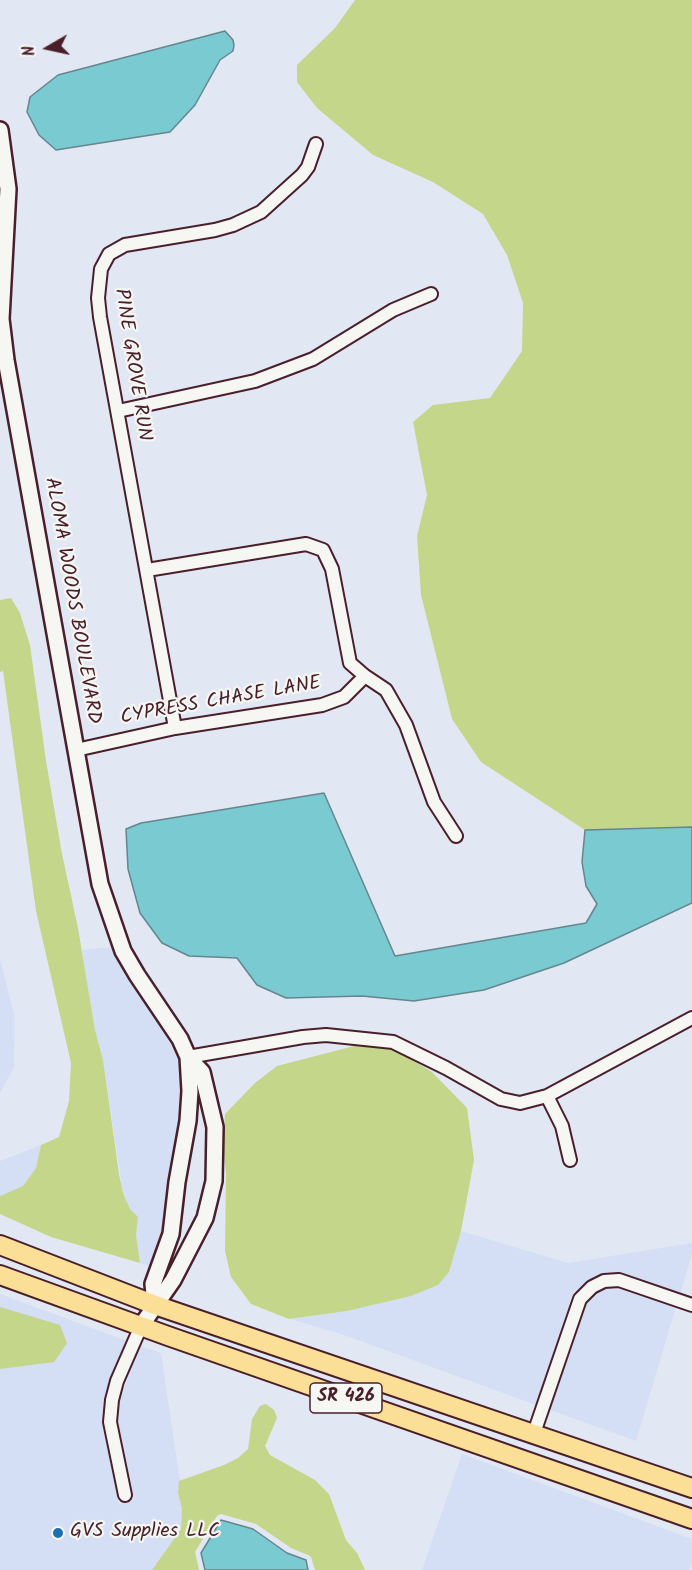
<!DOCTYPE html>
<style>
body{margin:0}
#map{position:relative;width:692px;height:1570px;overflow:hidden;background:#e2e8f3;font-family:Kalam,sans-serif}
canvas{display:block}
.north{position:absolute;left:18px;top:18px;width:60px;height:60px;-webkit-text-stroke:4px #f6f6f2;paint-order:stroke;rotate:261deg;font-size:16px;font-weight:700;line-height:24px;text-align:center;color:#4a1f2b}
.north::after{content:'';display:block;margin:auto;width:21px;height:27px;background:#4a1f2b;clip-path:polygon(50% 0,100% 100%,50% 72%,0 100%)}
</style>
<div id="map">
<canvas width="692" height="1570"></canvas>
<div class="north">N</div>
</div>
<script>
const ctx = document.querySelector('canvas').getContext('2d');
ctx.lineJoin = 'round';
function paint(path, color) {
  ctx.fillStyle = color;
  ctx.fill(path, 'evenodd');
}
function toPath(rows) {
  const path = new Path2D();
  for (const r of rows) {
    path.moveTo(r[0], r[1]);
    for (let i = 2; i < r.length; i += 2) path.lineTo(r[i], r[i + 1]);
  }
  return path;
}
function strokePath(path, color, width, dash) {
  ctx.strokeStyle = color;
  ctx.lineWidth = width;
  ctx.lineCap = dash ? 'butt' : 'round';
  ctx.setLineDash(dash || []);
  ctx.stroke(path);
}
function write(font, color, halo, rows, align = 'center') {
  ctx.font = font + ' Kalam,sans-serif';
  ctx.lineWidth = 4.5;
  ctx.setLineDash([]);
  ctx.textBaseline = 'middle';
  ctx.strokeStyle = halo;
  ctx.fillStyle = color;
  for (const [text, x, y, turn = 0] of rows) {
    ctx.save();
    ctx.translate(x, y);
    ctx.rotate((+turn || 0) * Math.PI / 180);
    ctx.textAlign = isNaN(turn) ? turn : align;
    if (halo) ctx.strokeText(text, 0, 0);
    ctx.fillText(text, 0, 0);
    ctx.restore();
  }
}
const built = toPath([
 [113,947,130,978,173,1042,181,1059,183,1092,180,1120,169,1181,164,1233,152,1267,140,1263,136,1235,138,1218,130,1209,123,1193,103,1060,95,1030,82,950],
 [0,959,15,1018,14,1067,0,1093],
 [41,1145,36,1168,23,1186,0,1196,0,1161],
 [461,1231,568,1263,692,1243,692,1254,680,1294,619,1273,601,1275,588,1281,578,1292,575,1291,570,1300,572,1302,536,1405,344,1335,290,1319,347,1311,411,1296,437,1285,449,1272],
 [618,1287,676,1307,636,1441,550,1410,587,1302,597,1292,606,1288],
 [0,1294,127,1341,104,1398,102,1422,119,1504,134,1500,118,1421,119,1401,141,1346,161,1353,180,1481,178,1493,182,1509,181,1529,152,1570,0,1570],
 [462,1454,692,1539,692,1562,689,1570,422,1570]
]);
const green = toPath([
 [355,0,692,0,692,827,585,830,481,762,452,719,421,595,417,536,427,495,413,422,433,405,490,398,522,351,523,303,507,255,483,214,433,182,373,155,317,108,297,82,297,65,335,28],
 [11,598,20,613,30,645,46,761,62,854,78,928,95,1030,103,1060,119,1174,123,1193,130,1209,138,1217,136,1235,140,1263,51,1237,0,1214,0,1196,23,1186,36,1168,41,1145,59,1137,69,1101,71,1063,36,911,3,671,0,672,0,600],
 [358,1045,395,1050,409,1058,432,1072,467,1108,474,1160,461,1231,449,1272,438,1285,411,1296,347,1311,289,1319,251,1304,231,1277,225,1251,226,1174,223,1144,225,1114,255,1083,277,1066],
 [0,1307,60,1325,67,1343,54,1362,0,1369],
 [266,1404,274,1410,277,1418,265,1446,270,1455,315,1480,329,1494,346,1540,357,1553,365,1570,315,1570,311,1557,308,1555,291,1548,256,1524,221,1514,217,1516,195,1552,199,1570,152,1570,181,1529,182,1509,178,1493,179,1481,224,1465,238,1458,248,1449,252,1419,260,1406]
]);
const water = toPath([
 [225,31,233,40,234,45,233,51,220,60,195,105,170,132,56,150,39,135,27,112,30,97,58,75,225,31],
 [324,793,395,956,586,923,597,904,586,886,582,862,585,830,692,827,692,903,564,963,484,990,414,1001,362,996,286,998,257,985,237,958,189,956,162,943,140,913,128,869,126,829,141,823,324,793],
 [221,1520,253,1529,287,1553,306,1560,308,1570,205,1570,201,1553,221,1520]
]);
const minor = toPath([
 [118,411,255,381,313,359,393,310,431,294],
 [147,570,306,544,323,550,332,569,350,663,365,676,386,690,406,725,434,802,456,836],
 [175,728,100,317,98,298,101,269,109,254,125,245,215,230,233,225,261,212,302,175,308,167,316,144],
 [76,750,175,728,322,705,344,697,365,676],
 [188,1057,303,1037,326,1035,393,1042,446,1068,501,1099,520,1103,547,1096,692,1018],
 [547,1096,562,1126,570,1160],
 [534,1433,580,1299,592,1287,604,1281,619,1280,692,1305],
 [125,1495,110,1422,112,1400,117,1381,141,1326]
]);
const tertiary = toPath([
 [0,130,8,189,1,319,6,360,100,884,123,951,137,975,180,1039,188,1057,202,1072,215,1127,214,1181,205,1218,173,1280,141,1326],
 [155,1305,153,1284,171,1234,177,1182,188,1121,190,1091,188,1057]
]);
const primary = toPath([
 [0,1245,155,1305,692,1488],
 [0,1275,168,1336,692,1519]
]);
const markers = [
 [58,1533,6,"#1f6fb2"]
];
const shields = [
 [346,1398,72]
];
const shieldNames = [
 ["SR 426",346,1398]
];
const streetNames = [
 ["PINE GROVE RUN",131,365,81],
 ["ALOMA WOODS BOULEVARD",71,601,80],
 ["CYPRESS CHASE LANE",221,702,-10]
];
const poiNames = [
 ["GVS Supplies LLC",70,1533]
];
paint(built, '#d4def4');
paint(green, '#c4d68a');
paint(water, '#79cad1');
strokePath(water, '#66868f', 1.5);
strokePath(minor, '#4a1f2b', 16);
strokePath(tertiary, '#4a1f2b', 20);
strokePath(primary, '#4a1f2b', 22);
strokePath(minor, '#f6f6f2', 12);
strokePath(tertiary, '#f6f6f2', 15);
strokePath(primary, '#fbdf96', 18);
for (const [x, y, r, color] of markers) {
  const dot = new Path2D();
  dot.arc(x, y, r, 0, 2 * Math.PI);
  ctx.fillStyle = color;
  ctx.fill(dot);
  strokePath(dot, '#f6f6f2', 2);
}
for (const [x, y, w] of shields) {
  const box = new Path2D();
  box.roundRect(x - w / 2, y - 15, w, 30, 4.5);
  ctx.fillStyle = '#f6f6f2';
  ctx.fill(box);
  strokePath(box, '#4a1f2b', 1.5);
}
write('bold 18px', '#4a1f2b', null, shieldNames);
write('20px', '#4a1f2b', '#f6f6f2', streetNames);
write('20px', '#4a1f2b', '#f6f6f2', poiNames, 'left');
</script>
